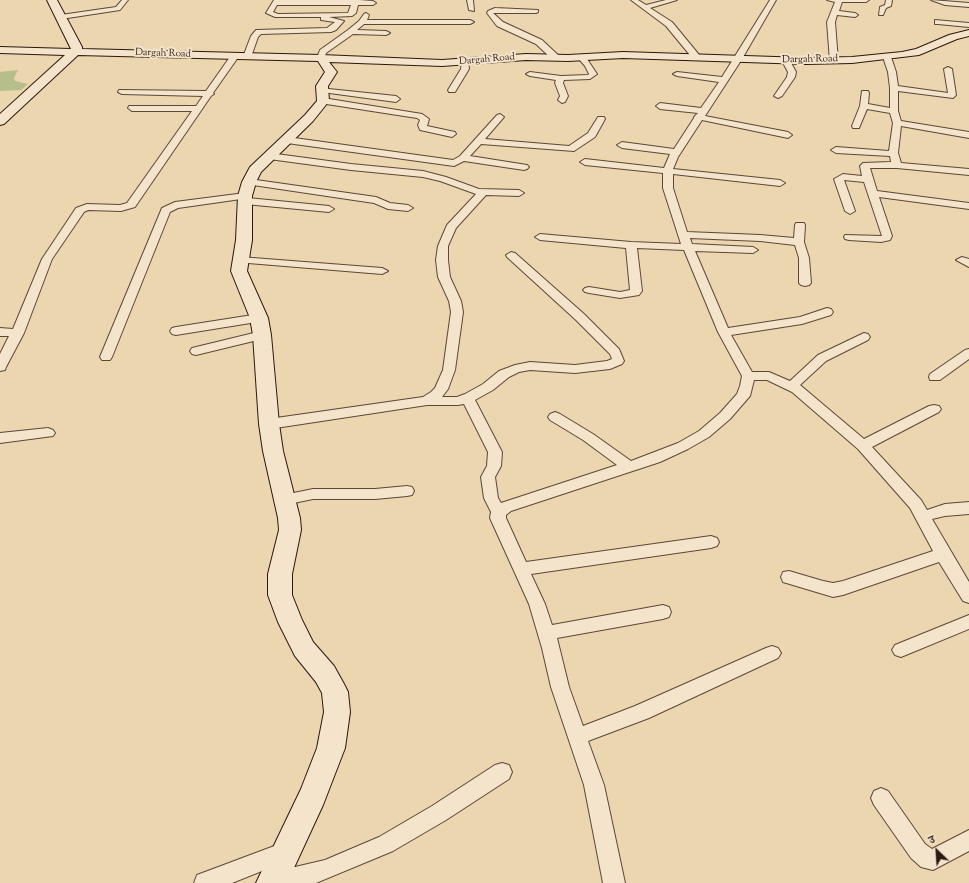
<!DOCTYPE html>
<meta charset="utf-8">
<style>
body{margin:0}
#map{position:relative;width:969px;height:883px;overflow:hidden;background:#ecd6af;font-family:"Sorts Mill Goudy","Noto Serif Devanagari",serif}
canvas{display:block}
.north{position:absolute;left:917px;top:831px;width:40px;height:40px;-webkit-text-stroke:3px #f3e4cb;paint-order:stroke;rotate:335deg;font-size:11px;font-weight:700;line-height:16px;text-align:center;color:#2d1710}
.north::after{content:'';display:block;margin:auto;width:14px;height:18px;background:#2d1710;clip-path:polygon(50% 0,100% 100%,50% 72%,0 100%)}
</style>
<div id="map">
<canvas width="969" height="883"></canvas>
<div class="north">उ</div>
</div>
<script>
const ctx = document.querySelector('canvas').getContext('2d');
ctx.lineJoin = 'round';
function paint(path, color) {
  ctx.fillStyle = color;
  ctx.fill(path, 'evenodd');
}
function toPath(rows) {
  const path = new Path2D();
  for (const r of rows) {
    path.moveTo(r[0], r[1]);
    for (let i = 2; i < r.length; i += 2) path.lineTo(r[i], r[i + 1]);
  }
  return path;
}
function strokePath(path, color, width, dash) {
  ctx.strokeStyle = color;
  ctx.lineWidth = width;
  ctx.lineCap = dash ? 'butt' : 'round';
  ctx.setLineDash(dash || []);
  ctx.stroke(path);
}
function write(font, color, halo, rows, align = 'center') {
  ctx.font = font + ' "Sorts Mill Goudy",serif';
  ctx.lineWidth = 4;
  ctx.setLineDash([]);
  ctx.textBaseline = 'middle';
  ctx.strokeStyle = halo;
  ctx.fillStyle = color;
  for (const [text, x, y, turn = 0] of rows) {
    ctx.save();
    ctx.translate(x, y);
    ctx.rotate((+turn || 0) * Math.PI / 180);
    ctx.textAlign = isNaN(turn) ? turn : align;
    if (halo) ctx.strokeText(text, 0, 0);
    ctx.fillText(text, 0, 0);
    ctx.restore();
  }
}
const green = toPath([
 [18,70,14,78,15,81,28,84,21,90,0,91,0,72]
]);
const street = toPath([
 [122,0,128,0,120,10,61,19,58,17,61,15,116,7,122,0],
 [274,0,359,0,373,1,376,3,373,5,358,5,356,13,352,16,329,17,344,21,336,30,331,32,261,34,258,37,251,57,247,59,244,59,243,57,251,36,256,30,327,28,335,22,321,20,321,17,275,17,266,13,274,0],
 [277,5,351,5,348,13,278,14,273,12,277,5],
 [467,0,473,0,474,11,469,10,467,0],
 [631,0,638,0,646,5,666,0,677,0,650,8,672,22,700,56,700,60,694,60,666,26,631,0],
 [770,0,776,0,742,59,705,116,788,132,792,135,788,138,702,120,678,157,673,169,780,180,785,183,780,186,673,174,673,188,687,232,760,235,794,238,795,225,796,223,804,223,805,225,804,242,809,258,811,283,809,285,805,286,801,285,799,283,799,258,795,245,760,241,690,238,692,244,753,247,758,250,753,253,695,251,728,328,800,317,827,308,831,309,833,312,831,315,802,324,731,335,752,372,769,372,790,381,818,355,864,333,868,334,870,337,868,340,826,361,800,385,864,439,929,406,934,405,939,406,941,409,939,412,872,447,921,500,927,510,945,504,969,502,969,514,945,516,932,519,969,582,969,603,963,601,939,562,843,595,833,597,783,582,781,577,783,572,789,571,823,581,833,583,843,581,933,551,910,508,858,449,792,392,767,380,754,380,750,396,730,419,709,437,688,449,660,462,511,511,506,515,506,518,526,562,711,536,717,538,719,542,717,546,711,548,531,574,545,604,552,625,663,605,669,607,671,612,669,617,663,619,557,638,569,687,583,726,635,706,766,648,772,646,778,648,781,653,778,658,649,718,588,741,604,785,625,883,603,883,584,785,551,687,542,648,529,604,490,518,491,512,484,498,481,477,487,466,488,452,464,404,458,405,427,405,269,429,264,427,262,424,264,421,269,419,423,397,431,392,435,388,443,370,451,312,449,301,438,277,436,260,438,246,447,225,476,194,440,181,423,177,351,170,269,159,264,156,269,153,351,164,423,171,446,177,479,189,519,190,524,193,519,196,486,195,456,228,448,246,448,260,450,277,461,301,463,312,455,370,448,389,442,397,457,397,465,394,483,384,499,371,515,365,530,362,575,365,607,361,612,359,610,354,576,320,507,257,506,255,511,252,515,253,584,314,619,349,624,361,622,364,610,369,575,373,530,370,519,372,509,377,493,390,475,400,502,452,501,466,495,477,498,498,501,503,617,465,583,440,550,420,548,417,550,414,555,412,560,414,593,434,631,461,678,443,699,431,720,413,737,394,740,386,742,376,718,332,684,250,637,248,642,291,639,295,620,298,589,293,585,292,583,290,585,288,589,287,620,292,630,290,626,248,540,240,535,237,540,234,631,242,681,244,663,188,663,173,585,165,580,162,585,159,664,168,670,154,622,148,617,145,622,142,674,149,694,118,694,117,698,113,660,109,656,106,660,103,701,108,719,82,677,76,673,74,677,72,722,77,770,0],
 [827,0,869,0,866,2,842,2,839,11,855,13,858,15,855,17,837,15,835,22,838,61,834,63,830,61,827,22,835,2,827,0],
 [886,0,892,0,891,6,886,8,883,15,879,15,880,7,885,5,886,0],
 [931,0,969,3,969,7,945,5,931,0],
 [495,8,538,10,538,12,536,13,493,13,503,22,542,40,559,56,559,60,553,60,536,44,497,26,487,13,488,11,495,8],
 [366,13,369,15,367,20,470,20,474,22,470,24,364,24,357,30,386,31,390,33,386,35,353,34,326,53,324,60,318,60,317,58,320,50,348,30,359,21,364,14,366,13],
 [935,20,969,23,969,27,938,24,935,24,935,20],
 [232,54,235,54,239,56,213,93,214,94,211,96,135,207,121,211,88,210,84,212,52,259,24,333,6,367,5,370,0,371,0,354,9,336,0,336,0,328,13,329,42,259,76,208,87,204,120,205,127,203,192,111,132,111,128,108,129,106,196,106,203,96,122,94,118,92,119,90,206,91,232,54],
 [884,55,887,55,891,57,896,72,898,86,948,93,944,69,948,67,952,69,956,95,953,98,898,91,898,111,901,121,969,132,969,138,901,126,898,153,901,163,969,169,969,175,897,168,870,168,877,191,969,203,969,209,879,197,892,236,890,240,881,242,849,240,845,239,844,237,845,235,882,236,864,182,844,180,855,211,850,214,845,211,834,179,843,174,862,176,860,166,863,163,891,162,890,156,836,153,831,150,836,147,889,151,893,123,890,113,867,109,859,128,853,128,852,126,860,106,862,91,868,91,869,93,868,104,890,108,890,88,888,72,883,57,884,55],
 [579,56,585,56,597,74,590,79,564,80,563,83,568,96,565,102,562,103,558,100,560,96,555,83,556,80,530,76,526,74,530,72,561,76,588,75,589,74,585,66,578,58,579,56],
 [783,59,789,59,796,72,795,77,782,96,778,98,774,96,787,77,788,72,782,61,783,59],
 [462,60,468,60,469,69,455,92,449,92,448,90,461,69,462,60],
 [319,88,396,96,400,99,396,102,322,92,318,90,319,88],
 [323,98,422,114,429,119,427,126,455,132,456,134,452,137,420,130,418,125,420,120,417,118,320,103,319,101,323,98],
 [500,114,504,117,485,139,569,146,588,133,598,117,604,117,605,119,595,137,574,151,481,144,470,156,527,165,529,167,527,169,524,170,464,161,454,166,287,143,282,140,287,137,453,160,460,156,497,115,500,114],
 [249,179,376,197,390,203,408,205,413,208,408,211,388,209,374,203,246,184,244,182,249,179],
 [245,193,250,196,248,198,329,206,334,209,329,212,245,204,241,203,240,201,241,199,178,208,170,212,112,357,110,360,102,360,100,357,162,208,175,202,245,193],
 [240,257,382,268,388,271,382,274,236,262,234,260,240,257],
 [962,257,969,259,969,267,956,260,962,257],
 [259,314,263,315,265,318,263,321,176,335,172,334,170,331,172,328,176,327,259,314],
 [262,331,266,332,268,335,266,338,196,355,192,354,190,351,192,348,262,331],
 [969,349,969,359,940,380,930,380,929,377,930,374,965,350,969,349],
 [48,428,53,430,55,433,53,436,0,443,0,433,48,428],
 [407,486,412,487,414,491,412,495,407,496,375,499,313,499,284,505,279,504,277,500,279,496,313,489,375,489,407,486],
 [969,615,969,629,901,657,895,655,892,650,895,645,969,615],
 [502,763,509,765,512,772,509,779,446,820,393,851,316,883,264,883,262,880,265,872,273,869,295,867,325,860,379,837,432,806,495,765,502,763],
 [881,788,888,791,925,844,932,849,969,830,969,851,933,870,921,867,911,858,874,805,871,798,874,791,881,788],
 [285,842,292,845,295,852,292,859,232,883,194,883,197,875,285,842]
]);
const secondary = toPath([
 [47,0,57,0,82,47,82,49,321,55,442,60,526,54,568,55,623,52,806,58,852,57,902,52,916,49,949,35,969,30,969,36,957,39,919,55,852,63,806,64,623,58,568,61,526,60,442,66,329,62,337,72,328,86,329,101,313,121,261,172,256,182,252,196,252,240,247,271,268,318,271,335,279,424,283,451,300,518,301,530,292,574,292,595,302,620,313,642,334,666,344,684,348,692,350,712,345,748,323,805,287,883,256,883,301,789,317,748,324,712,322,693,316,682,295,656,278,622,268,595,268,574,279,530,278,518,263,451,259,424,253,335,250,318,231,271,236,240,238,196,242,182,250,167,305,115,317,101,316,86,325,72,318,61,78,55,4,124,0,125,0,114,65,55,0,53,0,47,71,49,47,0]
]);
const farStreetnames = [
 ["Dargah Road",163,54,2],
 ["Dargah Road",487,60,-5],
 ["Dargah Road",810,60,-1]
];
paint(green, '#b6be8c');
strokePath(street, '#5d4738', 2);
strokePath(secondary, '#2d1710', 2);
paint(street, '#f3e4cb');
paint(secondary, '#f3e4cb');
write('10px', '#2d1710', '#f3e4cb', farStreetnames);
</script>
